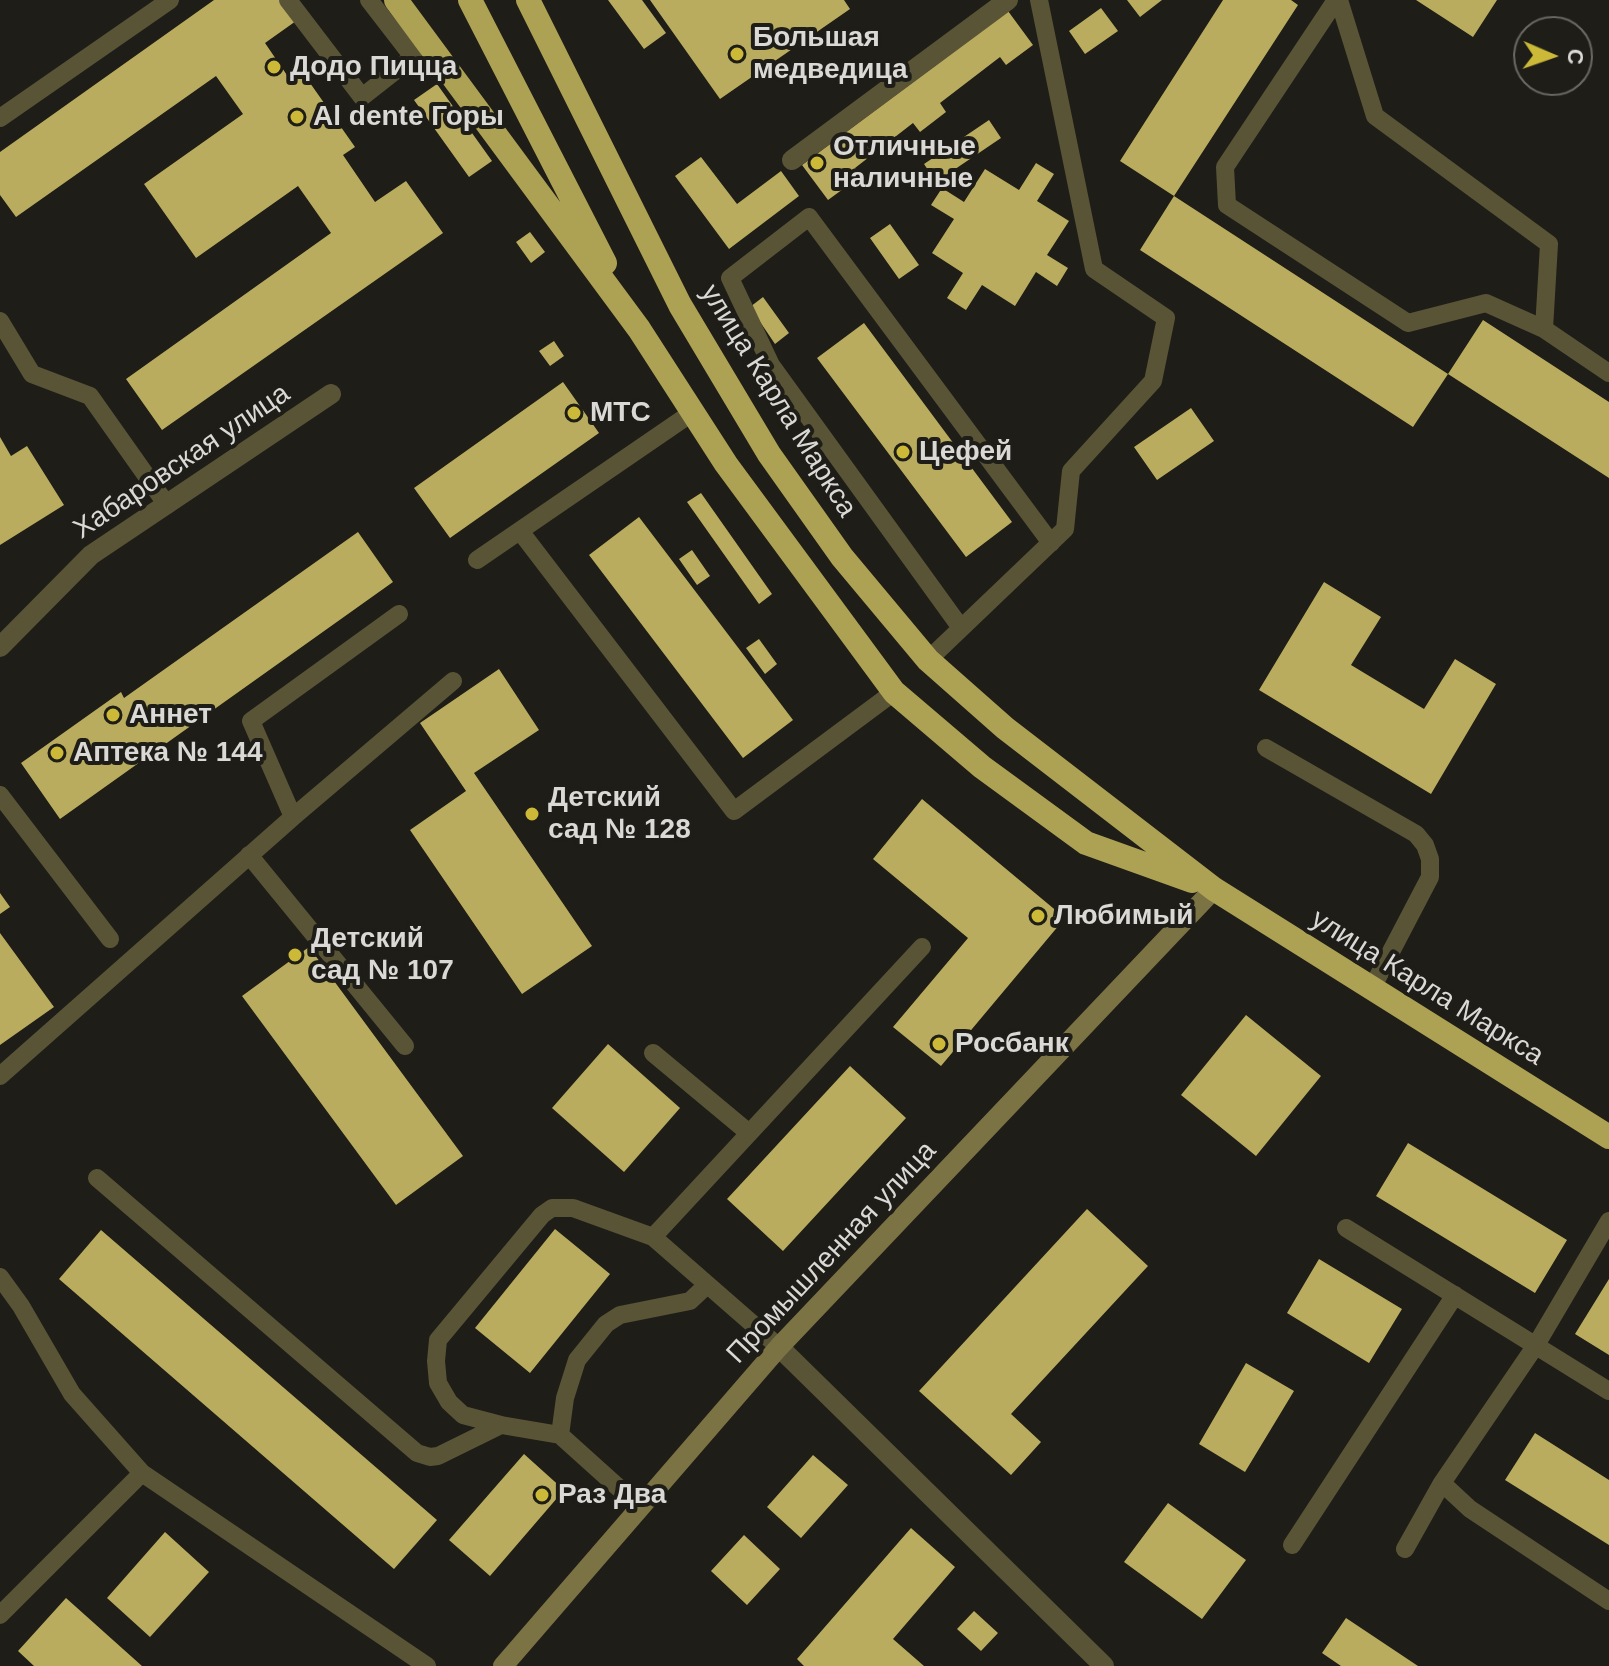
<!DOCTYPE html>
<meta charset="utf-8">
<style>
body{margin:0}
#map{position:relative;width:1609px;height:1666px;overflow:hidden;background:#1e1d18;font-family:Arial,sans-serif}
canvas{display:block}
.north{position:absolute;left:1513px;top:16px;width:80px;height:80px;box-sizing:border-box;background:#1e1d18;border:2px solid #696864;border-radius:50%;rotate:92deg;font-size:22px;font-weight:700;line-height:32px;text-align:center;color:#dad9d6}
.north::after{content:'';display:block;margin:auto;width:28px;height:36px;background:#ccb938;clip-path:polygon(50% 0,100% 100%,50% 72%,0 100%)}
</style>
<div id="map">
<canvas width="1609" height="1666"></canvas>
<div class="north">С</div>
</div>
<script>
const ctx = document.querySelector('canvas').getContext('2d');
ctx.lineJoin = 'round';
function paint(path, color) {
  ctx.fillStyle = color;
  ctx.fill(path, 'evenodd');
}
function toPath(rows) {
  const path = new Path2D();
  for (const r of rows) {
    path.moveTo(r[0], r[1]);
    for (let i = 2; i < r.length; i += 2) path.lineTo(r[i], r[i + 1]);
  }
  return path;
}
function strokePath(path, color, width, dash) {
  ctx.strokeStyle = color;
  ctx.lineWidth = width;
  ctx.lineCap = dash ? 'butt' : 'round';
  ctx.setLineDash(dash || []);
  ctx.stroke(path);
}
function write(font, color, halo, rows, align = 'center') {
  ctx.font = font + ' Arial,sans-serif';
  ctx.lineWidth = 8;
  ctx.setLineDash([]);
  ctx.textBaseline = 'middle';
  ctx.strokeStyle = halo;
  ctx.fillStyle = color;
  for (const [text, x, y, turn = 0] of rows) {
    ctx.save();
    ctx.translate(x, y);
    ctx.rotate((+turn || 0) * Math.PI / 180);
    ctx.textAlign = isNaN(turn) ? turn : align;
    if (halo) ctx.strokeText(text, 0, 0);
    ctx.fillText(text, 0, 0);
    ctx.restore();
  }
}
const building = toPath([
 [214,0,282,0,296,21,265,43,291,81,303,73,355,147,343,155,375,202,406,181,443,233,162,430,126,379,331,233,298,186,196,258,144,184,243,114,216,76,16,217,0,195,0,152],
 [608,0,642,0,666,33,644,49],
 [650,0,844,0,850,9,720,99],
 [1127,0,1162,0,1140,17],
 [1223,0,1291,0,1298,5,1174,196,1120,161],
 [1416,0,1497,0,1473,37],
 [1101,8,1118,31,1085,54,1069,31],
 [1008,11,1033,45,1006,65,1000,57,940,103,946,112,920,132,913,123,855,168,861,176,828,200,802,165],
 [437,84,492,161,469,177,414,100],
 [989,120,1001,138,936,182,924,164],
 [701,157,737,204,781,171,799,196,729,249,675,176],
 [1036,163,1054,174,1037,201,1069,221,1047,255,1068,268,1057,286,1036,272,1015,306,982,285,966,310,947,298,963,273,932,253,954,219,931,205,942,188,964,202,985,169,1019,190],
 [1174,196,1448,374,1413,427,1140,250],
 [890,224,919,265,899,279,870,238],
 [530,232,545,252,531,263,516,242],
 [763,297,789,333,775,344,750,307],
 [1483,320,1609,402,1609,478,1448,374],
 [864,323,1012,522,966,557,817,358],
 [554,341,564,356,550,366,539,351],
 [563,382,599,433,450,538,414,488],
 [1191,408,1214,441,1157,480,1134,447],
 [0,437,11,456,27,446,64,505,0,545],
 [701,493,772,594,759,604,687,502],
 [639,517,793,720,743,758,589,555],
 [358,532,393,582,60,819,21,763,121,692,124,698],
 [692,550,710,576,697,585,679,559],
 [1324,582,1381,617,1351,665,1424,709,1455,659,1496,684,1431,794,1259,690],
 [759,639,777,664,765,674,746,648],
 [499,669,539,730,474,773,592,946,522,994,410,830,466,791,420,723],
 [922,799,1065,918,941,1066,893,1027,968,938,873,859],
 [0,893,10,907,0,914],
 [0,933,54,1007,0,1045],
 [309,947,463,1156,396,1205,242,996],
 [1246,1015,1321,1076,1256,1156,1181,1095],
 [608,1044,680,1108,624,1172,552,1108],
 [850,1066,906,1118,783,1251,727,1199],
 [1408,1143,1567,1240,1535,1293,1376,1196],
 [1087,1209,1148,1266,1011,1414,1041,1442,1011,1475,919,1391],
 [555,1229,610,1274,530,1373,475,1328],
 [101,1230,437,1520,394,1569,59,1279],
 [1319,1259,1402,1309,1369,1363,1287,1313],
 [1609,1279,1609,1355,1575,1334],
 [1246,1363,1294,1391,1245,1472,1199,1444],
 [1535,1433,1609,1480,1609,1545,1505,1480],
 [524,1454,564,1490,490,1576,449,1540],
 [813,1455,848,1485,801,1538,767,1507],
 [1168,1503,1246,1560,1202,1619,1124,1562],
 [911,1528,955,1567,893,1639,924,1666,804,1666,797,1659],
 [165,1532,209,1572,150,1637,107,1598],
 [744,1535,780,1569,747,1605,711,1571],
 [66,1598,142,1666,34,1666,18,1651],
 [974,1611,998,1633,981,1651,957,1629],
 [1346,1618,1418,1666,1341,1666,1322,1653]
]);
const lane = toPath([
 [288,0,362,97,413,57,369,0],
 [1336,0,1225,167,1227,205,1408,323,1486,303,1544,329,1609,373],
 [1339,0,1375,116,1549,244,1544,329],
 [0,118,170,0],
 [0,321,32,374,90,396,167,505],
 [520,531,734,811,894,692],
 [477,560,693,412],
 [961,628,771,365,730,278,809,217,1051,543],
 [928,660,1065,529,1071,471,1153,381,1166,318,1094,269,1039,0],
 [1266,748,1416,834,1425,845,1430,859,1430,877,1372,988],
 [0,795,110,939],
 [293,817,453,681],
 [249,855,405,1046],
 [653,1053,749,1133],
 [0,1076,293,817,251,721,399,614],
 [97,1178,417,1453,430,1457,438,1456,501,1425,560,1435,640,1507],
 [1346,1228,1609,1391],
 [0,1277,21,1306,72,1394,142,1473,427,1666],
 [779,1347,653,1237,922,947],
 [501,1425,463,1415,449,1402,438,1383,436,1361,438,1340,542,1215,552,1208,573,1208,653,1237],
 [560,1435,565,1398,577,1360,606,1324,620,1315,690,1301,707,1285],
 [1442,1483,1470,1509,1609,1601],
 [1292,1545,1455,1295],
 [1405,1549,1442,1483,1536,1345,1609,1221],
 [0,1615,142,1473]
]);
const street = toPath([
 [792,160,1008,0],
 [0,647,91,555,331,394],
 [779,1347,1104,1666]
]);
const secondary = toPath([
 [503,1666,779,1347,1214,889]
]);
const highway = toPath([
 [396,0,639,329,726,464,894,692,982,767,1086,843,1192,881],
 [470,0,605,263],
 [528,0,680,305,769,454,842,557,928,660,1005,728,1214,889,1609,1137]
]);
const markers = [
 [737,54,8,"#ccb938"],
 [274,67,8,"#ccb938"],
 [297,117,8,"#ccb938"],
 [817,163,8,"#ccb938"],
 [574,413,8,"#ccb938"],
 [903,452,8,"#ccb938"],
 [113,715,8,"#ccb938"],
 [57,753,8,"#ccb938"],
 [532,814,8,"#ccb938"],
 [1038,916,8,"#ccb938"],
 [295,955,8,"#ccb938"],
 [939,1044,8,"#ccb938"],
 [542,1495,8,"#ccb938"]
];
const poiNames = [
 ["Большая",753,38],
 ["медведица",753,70],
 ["Додо Пицца",290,67],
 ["Al dente Горы",313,117],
 ["Отличные",833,147],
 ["наличные",833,179],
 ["МТС",590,413],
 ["Цефей",919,452],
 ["Аннет",129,715],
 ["Аптека № 144",73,753],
 ["Детский",548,798],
 ["сад № 128",548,830],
 ["Любимый",1054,916],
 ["Детский",311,939],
 ["сад № 107",311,971],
 ["Росбанк",955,1044],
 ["Раз Два",558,1495]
];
const streetNames = [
 ["улица Карла Маркса",778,401,58],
 ["Хабаровская улица",182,462,-34],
 ["улица Карла Маркса",1427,988,32],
 ["Промышленная улица",832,1253,-47]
];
paint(building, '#b9ac5e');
strokePath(lane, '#595436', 18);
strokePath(street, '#595436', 20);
strokePath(secondary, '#7b7343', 20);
strokePath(highway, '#ada153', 24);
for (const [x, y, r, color] of markers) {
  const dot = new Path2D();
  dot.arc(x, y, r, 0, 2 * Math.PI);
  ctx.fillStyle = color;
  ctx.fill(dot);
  strokePath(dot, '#1e1d18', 3);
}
write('bold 28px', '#dad9d6', '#1e1d18', poiNames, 'left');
write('28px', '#dad9d6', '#1e1d18', streetNames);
</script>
